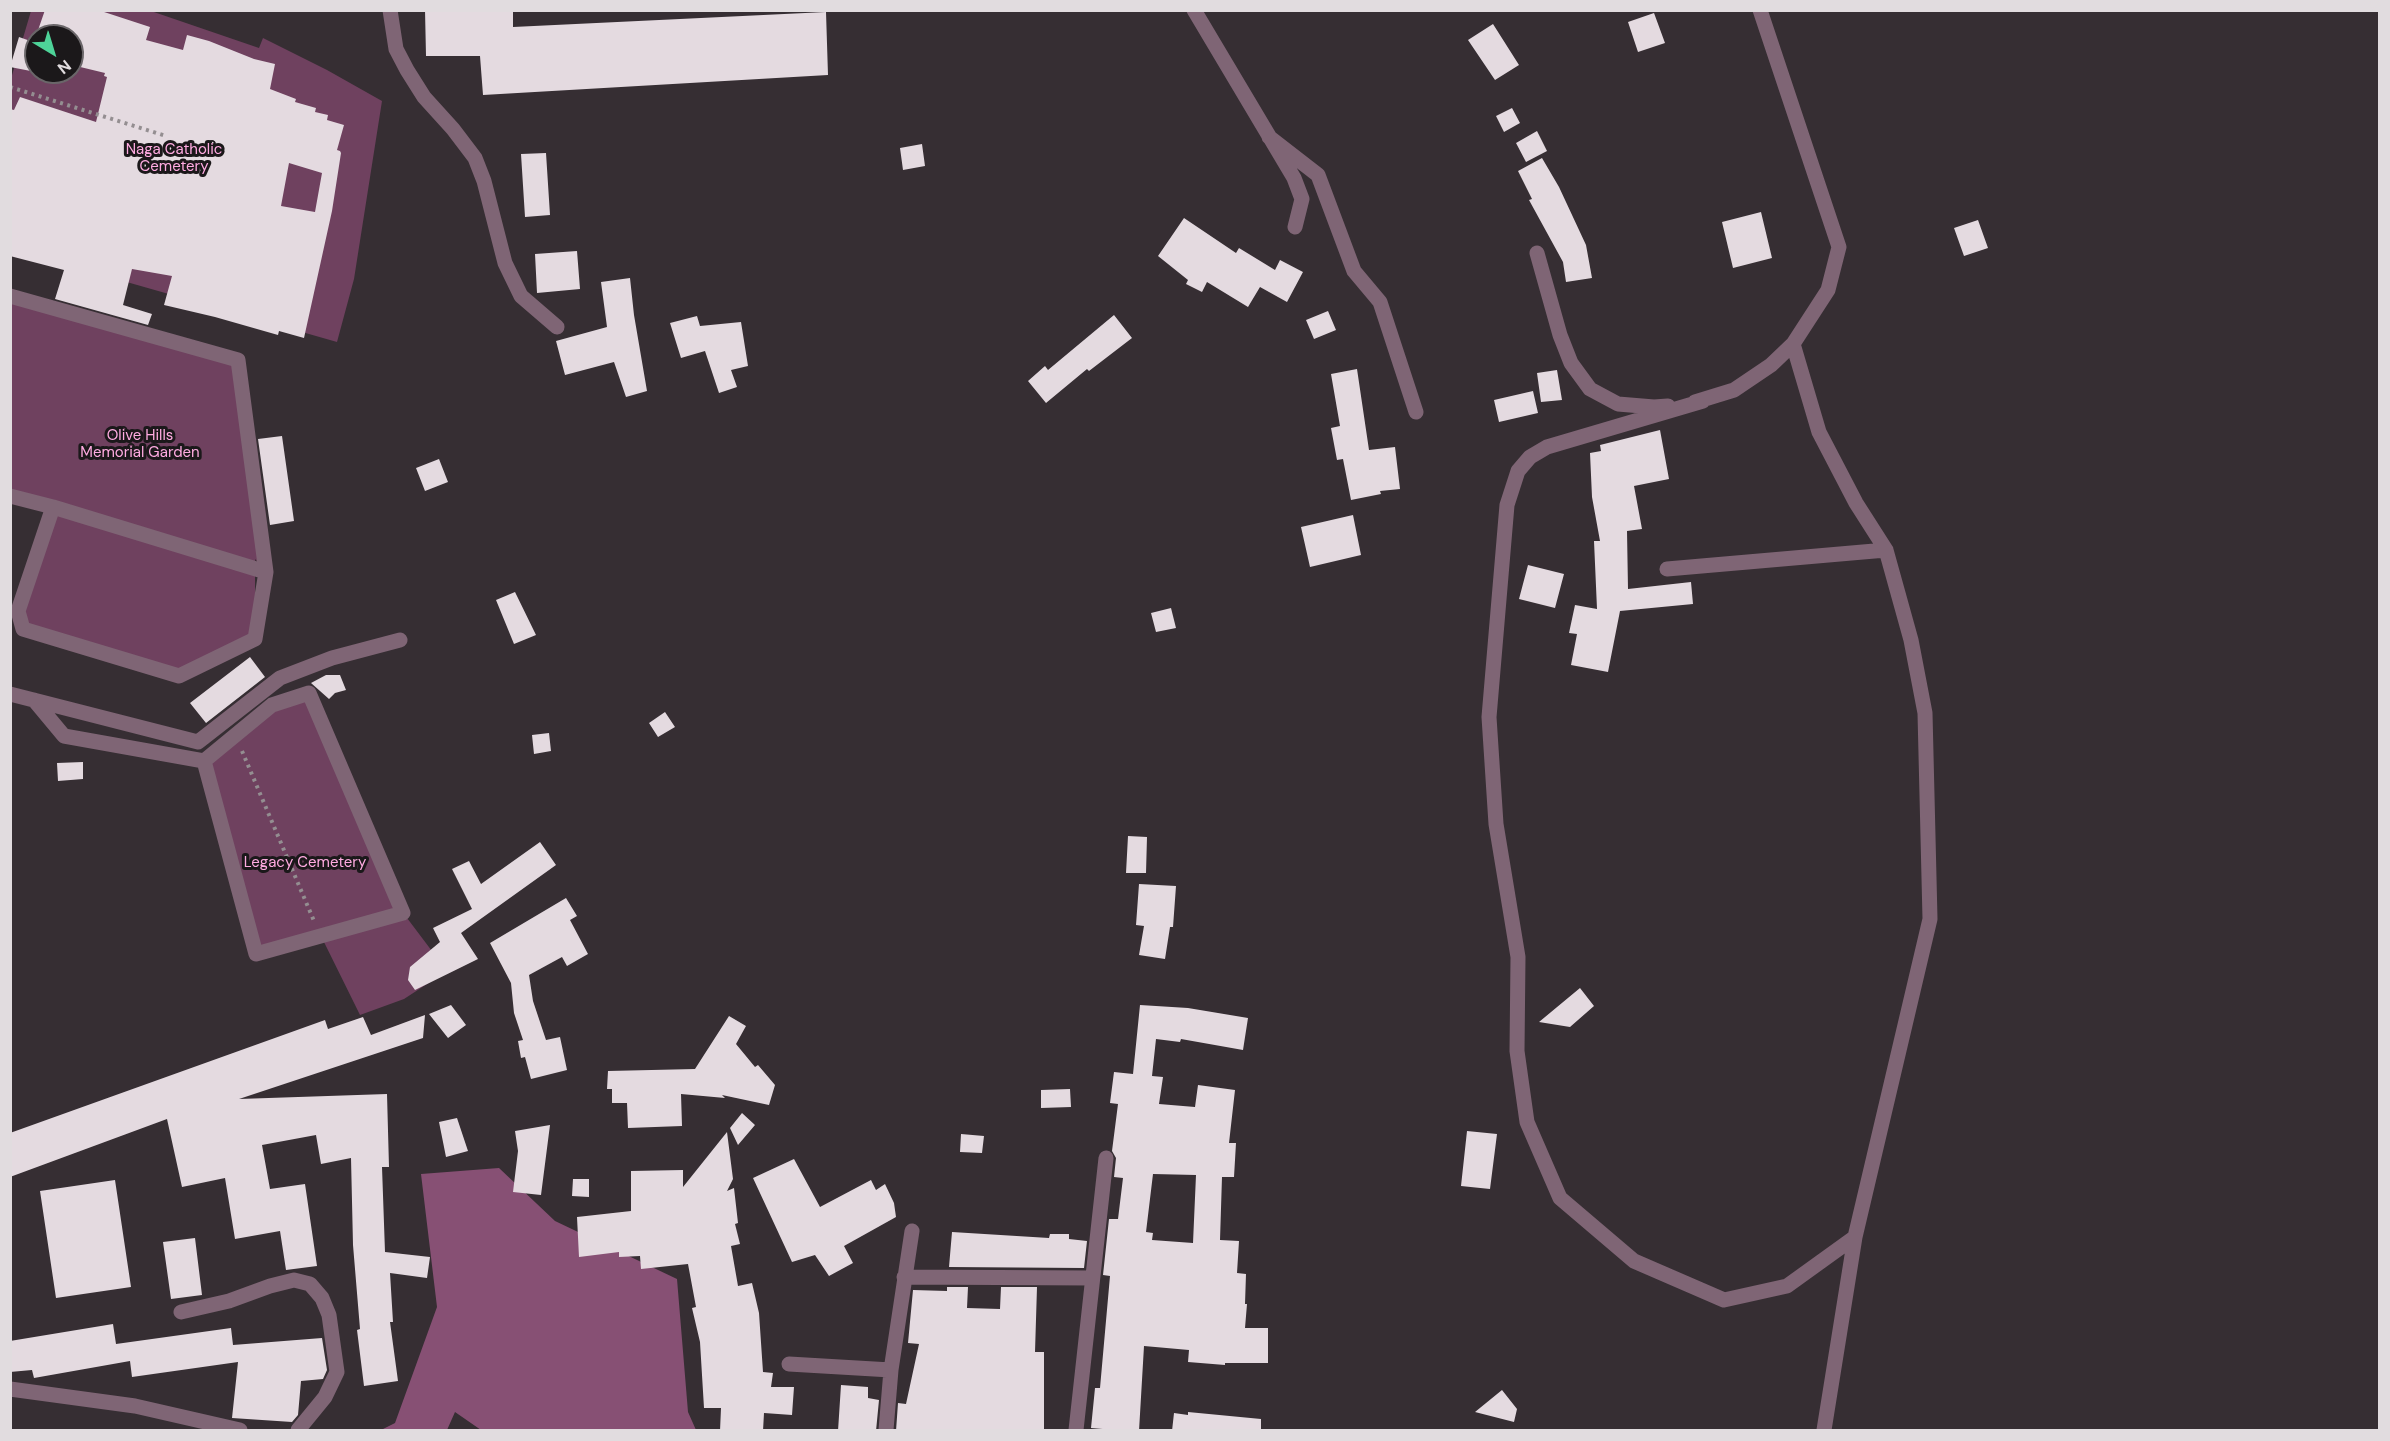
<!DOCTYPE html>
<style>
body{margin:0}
#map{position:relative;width:2390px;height:1441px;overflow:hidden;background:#362e33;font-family:"DM Sans",sans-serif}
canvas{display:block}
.frame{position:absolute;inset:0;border:12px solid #e1dcdf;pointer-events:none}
.north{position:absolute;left:24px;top:24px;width:60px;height:60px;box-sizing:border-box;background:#1b181a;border:2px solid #6a6669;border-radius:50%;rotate:142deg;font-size:16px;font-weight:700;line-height:24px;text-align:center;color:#e1dcdf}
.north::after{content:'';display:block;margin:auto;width:21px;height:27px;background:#4ed399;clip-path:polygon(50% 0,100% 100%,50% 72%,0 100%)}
</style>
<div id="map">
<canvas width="2390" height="1441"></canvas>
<div class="frame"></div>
<div class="north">N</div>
</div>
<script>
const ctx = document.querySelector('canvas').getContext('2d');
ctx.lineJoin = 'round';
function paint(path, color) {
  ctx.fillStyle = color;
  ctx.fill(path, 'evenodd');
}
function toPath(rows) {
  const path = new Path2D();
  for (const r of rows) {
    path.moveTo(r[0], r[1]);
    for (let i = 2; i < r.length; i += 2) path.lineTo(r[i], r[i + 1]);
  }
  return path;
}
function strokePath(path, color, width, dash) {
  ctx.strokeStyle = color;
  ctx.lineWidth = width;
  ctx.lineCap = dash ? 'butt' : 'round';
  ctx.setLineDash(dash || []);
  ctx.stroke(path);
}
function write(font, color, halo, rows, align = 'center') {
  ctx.font = font + ' "DM Sans",sans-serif';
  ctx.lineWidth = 6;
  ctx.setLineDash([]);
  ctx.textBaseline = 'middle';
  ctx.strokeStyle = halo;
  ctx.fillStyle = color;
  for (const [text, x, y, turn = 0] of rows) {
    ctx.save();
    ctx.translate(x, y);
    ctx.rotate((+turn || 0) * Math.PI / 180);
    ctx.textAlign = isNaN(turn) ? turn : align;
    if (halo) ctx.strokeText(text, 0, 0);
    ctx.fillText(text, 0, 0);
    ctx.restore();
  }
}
const green = toPath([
 [148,10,259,48,263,38,327,70,382,101,354,279,337,342,11,249,10,82,31,11],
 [36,36,72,36,72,72,36,72],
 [10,296,238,360,266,572,255,559,255,639,179,676,23,629,18,611,52,507,11,496],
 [309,693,401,910,447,971,404,999,360,1015,321,936,255,952,204,761,272,705]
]);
const forest = toPath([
 [499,1168,555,1221,677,1279,688,1412,696,1430,481,1430,455,1412,447,1430,381,1430,395,1423,437,1307,421,1174]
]);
const building = toPath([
 [45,10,98,10,150,27,146,40,183,50,187,35,209,41,254,59,275,64,270,89,296,99,295,102,316,108,315,112,328,115,327,120,344,125,337,150,340,151,341,153,332,211,304,338,279,331,278,335,215,317,164,305,172,276,132,269,123,305,152,314,148,325,55,299,64,270,10,256,10,109,14,110,20,97,96,122,107,77,104,76,105,73,72,65,72,36,36,36],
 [289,163,322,173,315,212,281,206],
 [425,10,513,10,513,27,826,12,828,75,483,95,480,56,426,56],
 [1654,13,1665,43,1638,52,1628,22],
 [1493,24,1519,65,1495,80,1468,40],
 [19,37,36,43,36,72,10,67],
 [1512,108,1520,123,1504,132,1496,116],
 [1537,131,1547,151,1526,162,1516,143],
 [922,144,925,166,903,170,900,148],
 [546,153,550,215,525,217,521,154],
 [1542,158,1559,187,1586,245,1592,278,1566,282,1563,262,1529,200,1532,199,1518,171],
 [1761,212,1772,258,1733,268,1722,222],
 [1184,218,1236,253,1239,248,1275,270,1280,260,1303,272,1287,302,1260,287,1248,307,1207,282,1202,292,1186,284,1188,280,1158,256],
 [1978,220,1988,248,1964,256,1954,228],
 [577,251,580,289,537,293,535,254],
 [630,278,634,315,647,391,626,397,614,362,565,375,556,341,607,327,601,282],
 [1328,311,1336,330,1314,339,1306,320],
 [1114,315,1132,338,1089,371,1087,369,1046,403,1028,381,1045,366,1048,370],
 [697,316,700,326,741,322,748,366,731,370,737,387,719,393,705,351,681,358,670,323],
 [1357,369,1369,450,1395,447,1400,489,1380,491,1381,494,1351,500,1343,459,1337,460,1331,428,1340,426,1331,374],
 [1557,370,1562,400,1541,402,1537,373],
 [1533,391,1538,413,1499,422,1494,400],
 [1660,430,1669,479,1634,486,1642,529,1627,531,1628,589,1691,582,1693,604,1620,611,1608,672,1571,665,1577,634,1569,633,1575,605,1597,609,1594,541,1600,541,1592,497,1590,453,1601,451,1600,445],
 [282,436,294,521,270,525,258,439],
 [439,459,448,482,425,491,416,468],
 [1353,515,1361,555,1310,567,1301,527],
 [1528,565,1564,574,1555,608,1519,599],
 [515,592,536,635,514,644,496,600],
 [1171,608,1176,628,1156,632,1151,613],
 [250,657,265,677,206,723,190,703],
 [326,675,340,675,346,690,335,693,329,699,311,683],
 [665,712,675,727,658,737,649,723],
 [549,733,551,751,534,754,532,735],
 [83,762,83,779,58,781,57,763],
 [1128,836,1147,837,1146,873,1126,873],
 [540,842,556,865,461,933,478,959,415,990,408,980,410,967,440,942,433,928,472,909,452,869,469,861,481,884],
 [1139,884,1176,886,1173,927,1170,927,1165,959,1139,955,1144,926,1136,925],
 [566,898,577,916,570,920,588,954,567,966,562,957,529,975,533,1001,546,1040,560,1037,567,1070,531,1079,525,1057,521,1058,518,1041,523,1040,514,1013,511,983,490,943],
 [1580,988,1594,1006,1570,1027,1539,1022],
 [451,1005,466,1025,448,1038,429,1014],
 [1140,1005,1188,1008,1248,1018,1243,1050,1181,1039,1180,1042,1156,1039,1152,1076,1163,1077,1159,1104,1195,1107,1198,1085,1235,1090,1229,1143,1236,1143,1234,1177,1222,1177,1220,1240,1239,1241,1237,1273,1246,1274,1245,1304,1247,1304,1245,1328,1268,1328,1268,1363,1225,1363,1225,1365,1188,1362,1189,1350,1144,1346,1139,1431,1126,1431,1091,1428,1095,1388,1100,1388,1110,1276,1103,1275,1109,1219,1118,1219,1123,1178,1114,1177,1116,1158,1112,1151,1118,1104,1110,1103,1114,1072,1133,1074],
 [1153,1174,1196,1175,1193,1243,1152,1240,1153,1233,1146,1232],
 [425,1015,423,1038,239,1099,387,1094,389,1167,382,1167,385,1252,430,1257,427,1278,390,1273,393,1322,390,1322,398,1381,364,1386,357,1330,360,1329,353,1245,351,1158,321,1164,316,1135,262,1145,270,1189,305,1184,317,1266,286,1270,280,1231,235,1239,225,1178,182,1187,167,1119,10,1177,10,1133,325,1020,328,1029,363,1017,371,1035],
 [729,1016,746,1026,736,1044,755,1067,758,1065,775,1085,769,1105,722,1095,725,1098,681,1094,682,1126,628,1128,627,1103,612,1103,612,1089,607,1089,608,1071,695,1069],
 [1070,1089,1071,1107,1041,1108,1041,1090],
 [742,1113,755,1125,738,1145,730,1128],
 [457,1118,468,1151,446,1157,439,1122],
 [550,1125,541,1195,513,1192,518,1151,515,1131],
 [1467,1131,1497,1134,1490,1189,1461,1186],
 [727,1132,733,1179,727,1191,734,1188,738,1223,735,1224,740,1244,731,1246,738,1286,752,1283,759,1313,763,1372,773,1373,771,1387,794,1387,792,1415,764,1413,763,1431,720,1431,721,1408,704,1408,700,1342,692,1308,696,1307,688,1264,641,1269,640,1256,619,1257,619,1252,579,1257,577,1217,631,1211,631,1171,683,1170,683,1187],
 [961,1134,984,1136,982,1153,960,1152],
 [794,1159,820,1207,871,1180,876,1190,885,1184,894,1203,896,1217,844,1246,853,1263,829,1276,815,1255,792,1262,753,1178],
 [573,1179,589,1179,589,1197,572,1196],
 [115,1180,131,1287,56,1298,40,1191],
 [952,1232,1049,1238,1050,1234,1069,1234,1069,1239,1087,1241,1084,1268,949,1267],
 [195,1238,202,1295,171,1299,163,1242],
 [947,1287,968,1287,967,1308,1000,1309,1001,1287,1037,1287,1035,1352,1044,1352,1044,1431,896,1431,898,1403,906,1404,919,1344,908,1343,913,1290,947,1291],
 [113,1324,116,1344,231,1328,233,1345,322,1338,327,1370,323,1379,301,1381,298,1415,292,1422,232,1418,238,1362,132,1377,130,1361,34,1378,32,1370,10,1372,10,1341],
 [841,1385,868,1387,868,1398,879,1400,876,1431,838,1431],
 [1502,1390,1517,1409,1514,1422,1475,1412],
 [1188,1412,1261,1419,1261,1431,1172,1431,1174,1413,1188,1415]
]);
const path = toPath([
 [10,87,166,136],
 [242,751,314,921]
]);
const minor = toPath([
 [390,10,396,49,407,70,424,97,453,129,475,158,484,181,505,263,521,296,557,327],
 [1194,10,1294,178,1302,199,1295,227],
 [1269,137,1318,175,1354,271,1380,302,1416,412],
 [1537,253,1560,335,1571,363,1590,389,1618,404,1654,407,1668,406],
 [10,296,238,360,266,572,255,639,179,676,23,629,18,611,53,507],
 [1793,344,1819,432,1856,503,1886,550,1911,640,1925,713,1930,919,1855,1237,1824,1430],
 [1703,401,1547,447,1530,457,1518,471,1507,505,1489,717,1496,824,1518,957,1517,1051,1527,1122,1560,1198,1634,1261,1724,1300,1787,1286,1855,1237],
 [1695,402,1734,390,1771,365,1793,344,1828,290,1839,247,1760,10],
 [10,496,53,507,266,572],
 [1667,569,1886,550],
 [10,694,198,742,280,678,332,658,400,640],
 [34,700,64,736,204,761,272,705,309,693,403,913,256,954,204,761],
 [904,1277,1092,1278],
 [181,1312,229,1301,270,1286,294,1280,310,1284,322,1298,329,1315,337,1372,325,1397,298,1430],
 [789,1364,891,1370],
 [10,1389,135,1406,240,1430],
 [886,1430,891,1370,912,1231],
 [1076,1430,1106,1158]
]);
const parkNames = [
 ["Naga Catholic",174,150],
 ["Cemetery",174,167],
 ["Olive Hills",140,436],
 ["Memorial Garden",140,453],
 ["Legacy Cemetery",305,863]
];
paint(green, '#6f415f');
paint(forest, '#875074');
paint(building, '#e4dae0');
strokePath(path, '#948e91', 4, [3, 4.5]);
strokePath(minor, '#7f6575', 15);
write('15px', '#ffabe1', '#1b181a', parkNames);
</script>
